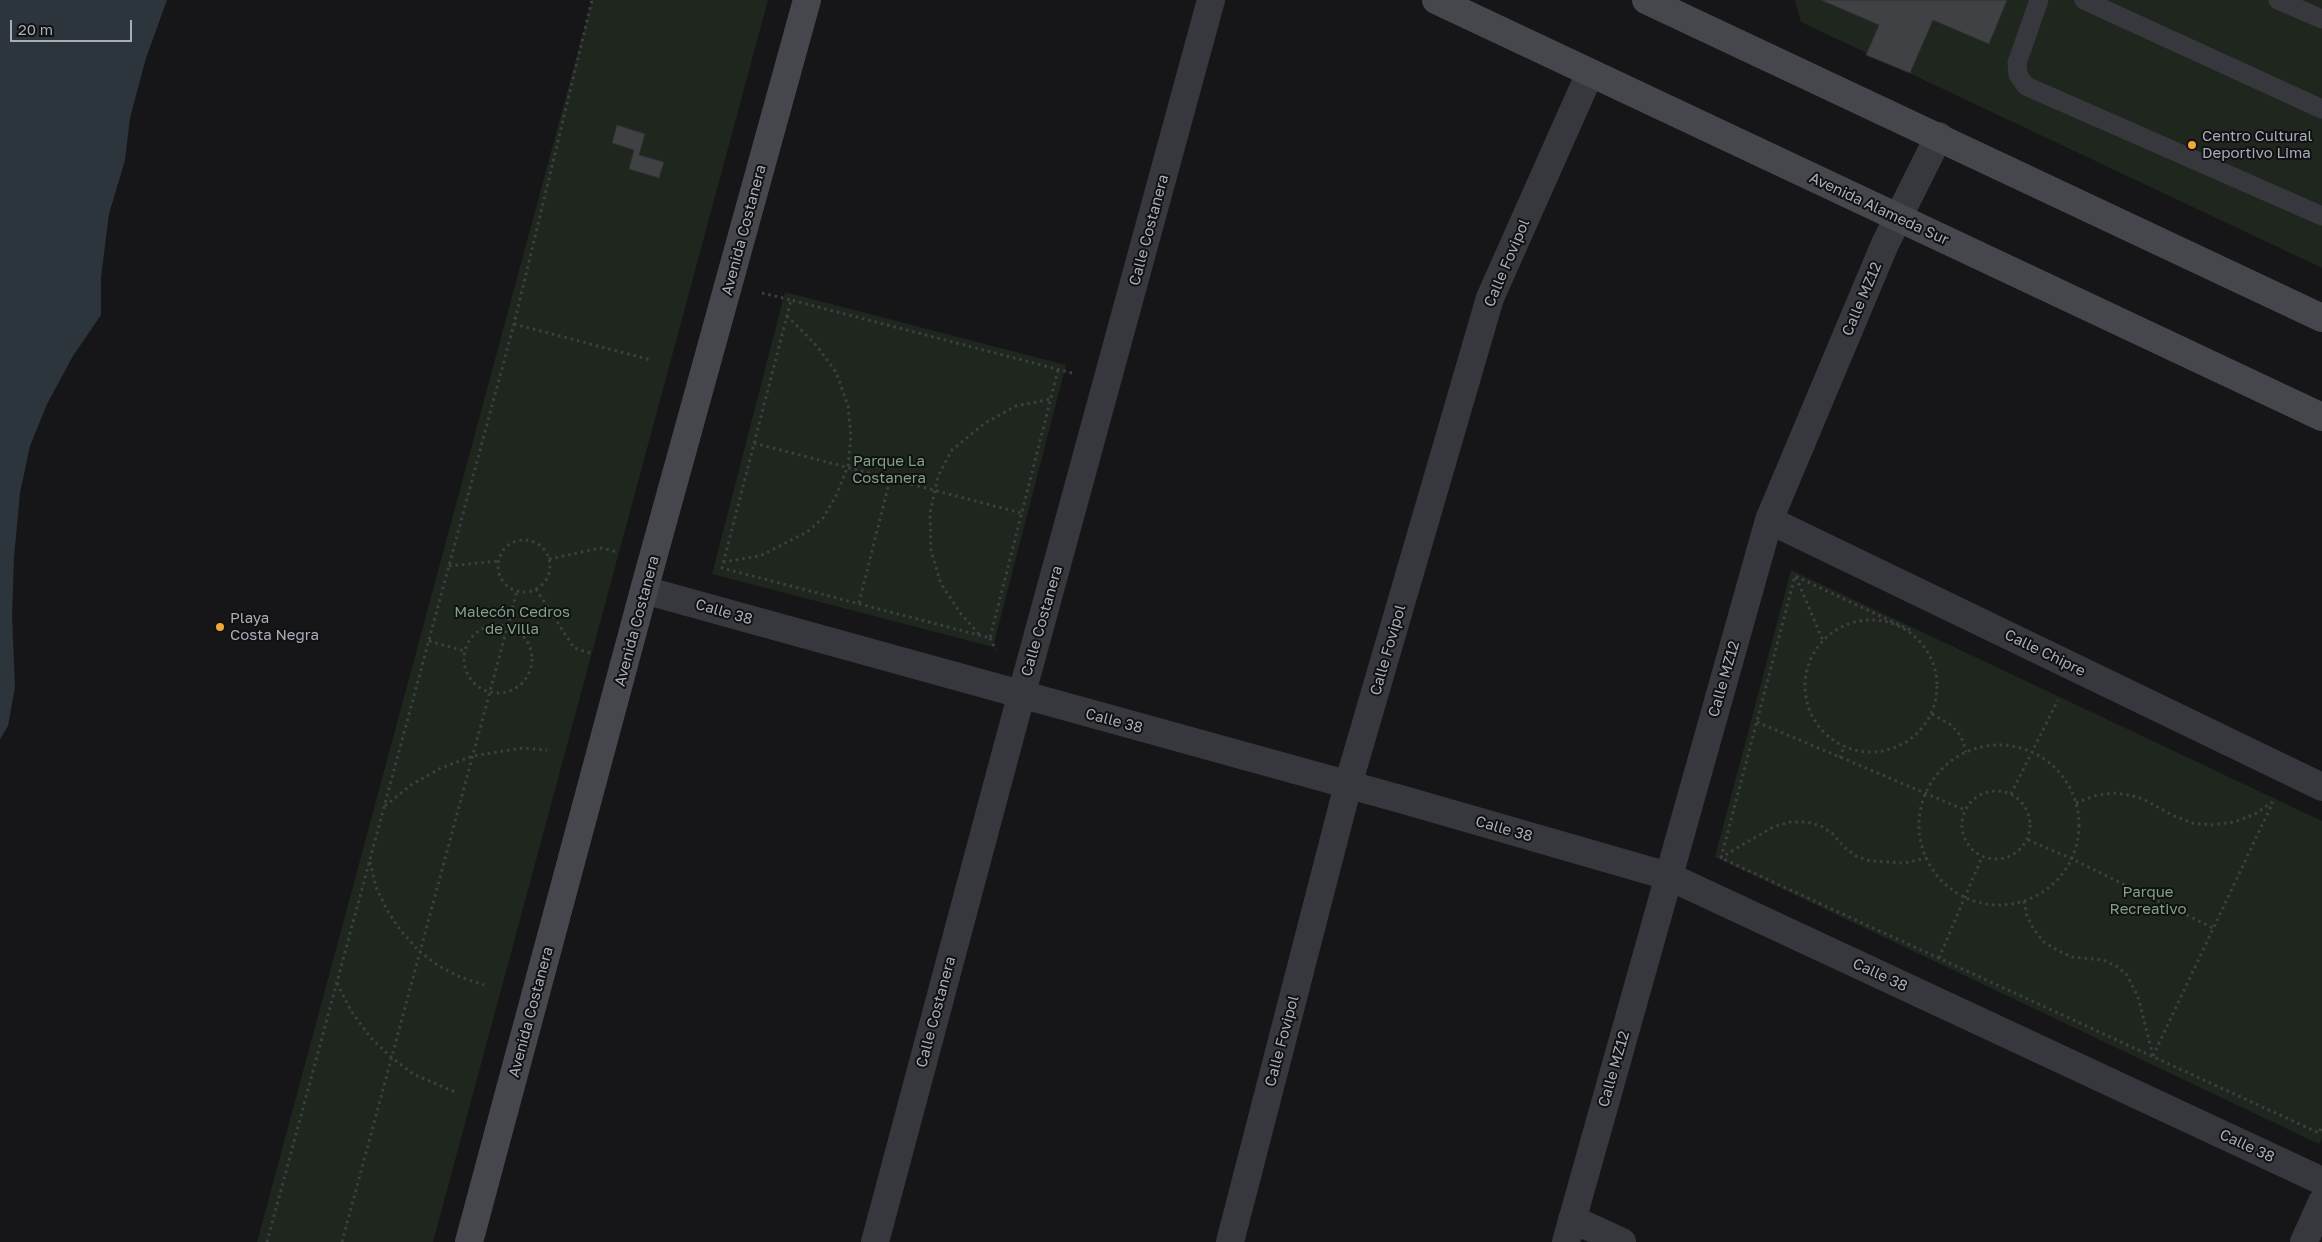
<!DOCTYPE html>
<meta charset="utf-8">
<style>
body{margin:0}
#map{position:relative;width:2322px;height:1242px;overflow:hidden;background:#161618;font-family:"Golos Text",sans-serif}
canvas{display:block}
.scale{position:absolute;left:10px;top:20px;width:122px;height:22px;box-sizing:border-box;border:2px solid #a8adb8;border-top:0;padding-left:6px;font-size:15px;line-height:18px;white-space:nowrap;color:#a8adb8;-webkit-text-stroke:4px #111113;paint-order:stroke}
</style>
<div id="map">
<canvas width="2322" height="1242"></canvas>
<div class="scale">20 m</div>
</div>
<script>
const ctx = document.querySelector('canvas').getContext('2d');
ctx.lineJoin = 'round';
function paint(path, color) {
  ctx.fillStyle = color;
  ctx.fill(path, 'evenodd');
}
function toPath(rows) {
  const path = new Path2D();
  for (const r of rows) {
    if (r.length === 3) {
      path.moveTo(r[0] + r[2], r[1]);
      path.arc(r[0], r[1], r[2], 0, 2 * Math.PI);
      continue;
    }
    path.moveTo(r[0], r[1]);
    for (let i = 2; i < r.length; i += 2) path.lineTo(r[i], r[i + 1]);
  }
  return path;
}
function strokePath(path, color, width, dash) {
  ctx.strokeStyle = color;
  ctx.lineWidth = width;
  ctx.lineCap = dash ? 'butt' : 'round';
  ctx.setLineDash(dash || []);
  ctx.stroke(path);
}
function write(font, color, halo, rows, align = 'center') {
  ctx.font = font + ' "Golos Text",sans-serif';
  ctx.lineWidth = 4;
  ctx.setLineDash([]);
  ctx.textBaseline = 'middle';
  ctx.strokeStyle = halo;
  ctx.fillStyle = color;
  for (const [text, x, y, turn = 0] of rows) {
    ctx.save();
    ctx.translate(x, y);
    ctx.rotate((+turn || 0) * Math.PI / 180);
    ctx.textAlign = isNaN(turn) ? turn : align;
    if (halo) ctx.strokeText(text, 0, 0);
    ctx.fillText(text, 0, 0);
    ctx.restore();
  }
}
const green = toPath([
 [592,0,768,0,433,1242,257,1242],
 [1795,0,2322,0,2322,268,1801,22],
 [785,292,1066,365,993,647,712,574],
 [1791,570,2322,821,2322,1138,2319,1144,1715,857]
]);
const water = toPath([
 [0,0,167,0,146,58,130,118,125,160,109,214,101,277,101,315,73,356,47,404,30,446,20,493,14,557,12,616,15,687,8,726,0,739]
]);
const building = toPath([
 [1821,0,2007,0,1989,44,1933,20,1910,73,1866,55,1879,25,1821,0],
 [617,125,645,134,639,155,664,162,659,178,629,169,634,150,612,143,617,125]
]);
const path = toPath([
 [762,293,791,300],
 [514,324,651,360],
 [1058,370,990,638,722,568,791,300,1072,373],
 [754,443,1021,513],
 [524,566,26],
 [549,559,601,548,618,552],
 [723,562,760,556,807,532,823,518,836,496,848,466,851,436,848,406,836,372,816,345,787,316],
 [449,566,498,561],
 [1796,577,1823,641],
 [536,589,574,648,590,653],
 [859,603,890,479],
 [1871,686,66],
 [498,659,34],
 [1910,630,1795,576,1721,858,2319,1133,2322,1126],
 [979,634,961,614,941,584,931,551,930,513,938,476,952,450,985,423,1016,406,1051,399],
 [990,638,996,650],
 [429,641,465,651],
 [1932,714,1951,725,1961,736,1966,752],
 [1757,722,1965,810],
 [1999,825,80],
 [1840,758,1844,746],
 [1996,825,34],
 [2011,794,2058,700],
 [2076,803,2094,796,2113,793,2129,795,2143,799,2174,816,2192,823,2211,825,2234,822,2255,814,2272,802],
 [385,806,411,785,441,768,473,756,522,748,547,750],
 [2028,840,2070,858,2213,928],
 [1720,858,1773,827,1790,822,1807,822,1821,826,1833,834,1844,847,1856,856,1870,861,1904,863,1927,858],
 [370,862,376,887,387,910,401,931,419,951,439,966,460,977,484,985],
 [2024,901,2027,916,2034,930,2044,942,2057,950,2072,957,2103,960,2118,967,2127,975,2138,997,2153,1056],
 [1939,958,1982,857],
 [337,983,351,1011,371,1038,391,1057,413,1074,455,1092],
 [2153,1056,2273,802],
 [267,1242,514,324,592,0],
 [342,1242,517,591]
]);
const lane = toPath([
 [2039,0,2017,63,2018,75,2026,86,2322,216],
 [2084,0,2322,109],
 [2278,0,2322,19]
]);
const street = toPath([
 [1769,520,2322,787],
 [644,590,1404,800,1668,876,2322,1181],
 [1572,1219,1622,1242],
 [875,1242,1011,733,1211,0],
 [1230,1242,1348,785,1490,298,1590,73],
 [1566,1242,1769,520,1885,244,1939,136],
 [2304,1242,2322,1202]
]);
const secondary = toPath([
 [1436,0,2322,417],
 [1646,0,2322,318],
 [469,1242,644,590,807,0]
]);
const markers = [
 [2192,145,5,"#f0a935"],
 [220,627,5,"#f0a935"]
];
const poiNames = [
 ["Centro Cultural",2202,136],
 ["Deportivo Lima",2202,153],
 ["Playa",230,618],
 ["Costa Negra",230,635]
];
const streetNames = [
 ["Avenida Alameda Sur",1879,209,25],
 ["Avenida Costanera",744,230,-75],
 ["Calle Costanera",1149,230,-75],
 ["Calle Fovipol",1507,263,-67],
 ["Calle MZ12",1862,299,-67],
 ["Calle 38",724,612,16],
 ["Avenida Costanera",637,621,-75],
 ["Calle Costanera",1042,621,-74],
 ["Calle Fovipol",1388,650,-74],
 ["Calle Chipre",2045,653,26],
 ["Calle MZ12",1724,679,-74],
 ["Calle 38",1114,721,15],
 ["Calle 38",1504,829,16],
 ["Calle 38",1880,975,25],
 ["Avenida Costanera",531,1012,-75],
 ["Calle Costanera",936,1012,-75],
 ["Calle Fovipol",1282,1041,-75],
 ["Calle MZ12",1614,1069,-74],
 ["Calle 38",2247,1146,25]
];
const parkNames = [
 ["Parque La",889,461],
 ["Costanera",889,478],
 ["Malecón Cedros",512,612],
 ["de Villa",512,629],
 ["Parque",2148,892],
 ["Recreativo",2148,909]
];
paint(green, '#1e261e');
paint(water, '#2c353b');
paint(building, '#404145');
strokePath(building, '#303034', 1);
strokePath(path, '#3d3f44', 3, [2.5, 4]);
strokePath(lane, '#37383d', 19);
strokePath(street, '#37383d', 28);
strokePath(secondary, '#45474d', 28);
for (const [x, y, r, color] of markers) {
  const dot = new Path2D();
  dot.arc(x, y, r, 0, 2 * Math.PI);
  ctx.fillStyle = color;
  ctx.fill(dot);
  strokePath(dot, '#111113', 2);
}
write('15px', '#a8adb8', '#111113', poiNames, 'left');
write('15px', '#a8adb8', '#111113', streetNames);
write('15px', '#7fa280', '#111113', parkNames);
</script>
